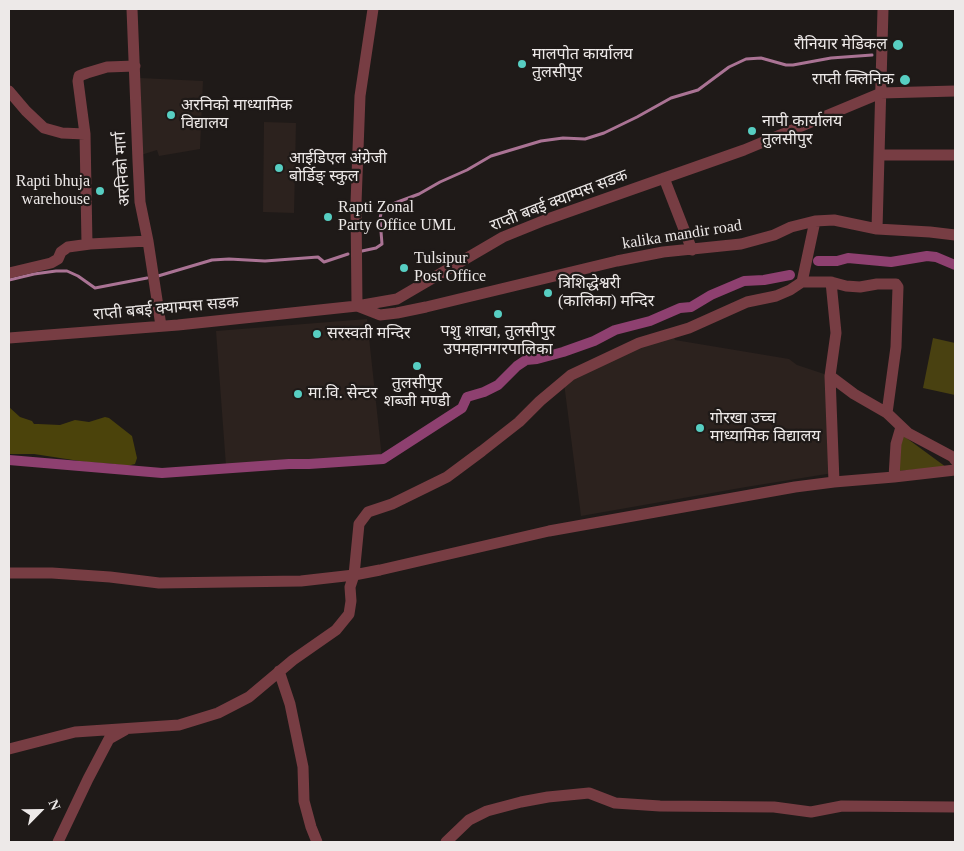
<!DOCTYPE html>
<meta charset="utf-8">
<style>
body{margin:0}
#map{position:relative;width:964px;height:851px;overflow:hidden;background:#1f1a18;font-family:"Times New Roman",serif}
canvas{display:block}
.frame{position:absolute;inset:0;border:10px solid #ede9e8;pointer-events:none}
.north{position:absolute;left:15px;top:786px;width:50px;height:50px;-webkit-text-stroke:4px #1f1a18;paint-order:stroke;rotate:67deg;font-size:14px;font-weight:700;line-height:20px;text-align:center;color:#ede9e8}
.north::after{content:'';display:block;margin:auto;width:18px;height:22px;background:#ede9e8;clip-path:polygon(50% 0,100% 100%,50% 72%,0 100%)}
</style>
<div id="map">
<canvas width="964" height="851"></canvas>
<div class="frame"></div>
<div class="north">N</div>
</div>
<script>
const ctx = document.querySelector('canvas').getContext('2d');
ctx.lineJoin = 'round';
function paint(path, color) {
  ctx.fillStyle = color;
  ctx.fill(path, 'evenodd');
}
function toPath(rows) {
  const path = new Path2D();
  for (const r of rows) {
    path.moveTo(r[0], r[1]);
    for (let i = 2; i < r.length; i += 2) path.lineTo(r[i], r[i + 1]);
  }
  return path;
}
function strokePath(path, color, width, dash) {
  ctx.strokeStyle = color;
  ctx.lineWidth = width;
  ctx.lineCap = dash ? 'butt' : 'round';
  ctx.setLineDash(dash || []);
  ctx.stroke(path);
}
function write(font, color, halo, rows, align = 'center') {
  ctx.font = font + ' "Times New Roman","Noto Sans Devanagari",serif';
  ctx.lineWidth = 4.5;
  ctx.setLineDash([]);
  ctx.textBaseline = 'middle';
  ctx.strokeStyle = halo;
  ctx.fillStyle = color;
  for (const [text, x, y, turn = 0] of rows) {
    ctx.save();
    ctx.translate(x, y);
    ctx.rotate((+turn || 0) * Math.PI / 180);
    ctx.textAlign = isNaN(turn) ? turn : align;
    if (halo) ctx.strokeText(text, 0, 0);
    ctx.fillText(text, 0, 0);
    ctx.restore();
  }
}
const built = toPath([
 [140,78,203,81,200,149,159,156,157,150,141,155],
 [264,122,296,123,294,213,263,212],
 [367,319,382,458,226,466,216,331],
 [674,336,675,340,789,359,797,365,827,375,833,473,746,487,581,516,564,383,632,348]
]);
const green = toPath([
 [933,338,955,343,955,395,923,388],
 [901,434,946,467,898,471]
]);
const forest = toPath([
 [9,407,20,417,32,421,34,424,38,424,60,425,75,420,89,422,105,417,109,418,132,436,137,458,135,464,127,466,114,464,86,462,34,454,9,454]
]);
const stream = toPath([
 [362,251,376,248,382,244,380,219,381,213,384,209,395,203,419,194,440,182,467,170,491,156,541,141,563,138,585,139,604,133,637,117,671,98,698,90,729,67,746,59,761,58,786,65,793,65,831,58,872,55],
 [158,276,212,260,229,259,265,261,318,257,324,262,348,254],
 [9,280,34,274,56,271,67,271,78,276,95,288,147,278]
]);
const canal = toPath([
 [818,261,837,261,848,258,891,262,927,256,936,257,955,265],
 [9,460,162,473,289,464,309,464,383,459,462,408,467,397,484,392,498,385,517,366,526,360,537,359,563,352,594,341,615,330,650,321,680,308,691,307,711,295,744,281,764,280,790,275]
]);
const street = toPath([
 [132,9,138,161,140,202,148,241,161,326],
 [373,9,360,96,356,203,357,306,380,315,397,313,426,307,617,261,663,252,741,244,774,235,791,227,815,221,834,220,877,229,930,232,955,235],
 [9,91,26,111,44,128,62,133,85,134],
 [880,155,955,155],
 [664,178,692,250],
 [877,229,883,9],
 [87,244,85,134,78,81,79,76,87,73,107,67,135,66],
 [9,273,51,263,58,259,61,252,68,247,90,244,148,241],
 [802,282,831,282,836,333,830,376,834,482],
 [831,282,846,286,860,287,877,284,896,284,898,287,896,347,887,413],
 [9,338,178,325,357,306,397,299,503,237,545,220,744,150,881,93,955,91],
 [830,376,854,394,887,413,908,433,953,457,955,460],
 [894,477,896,444,901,427],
 [9,573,52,573,110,577,159,583,301,581,354,575,380,570,549,531,795,487,834,482,894,477,955,470],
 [279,671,290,704,303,767,304,801,311,827,317,842],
 [9,749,75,732,179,725,218,713,249,697,293,660,336,630,349,614,351,601,350,587,354,575,359,524,368,512,392,504,447,477,482,451,519,422,540,401,571,375,639,343,689,328,747,302,776,296,790,290,802,282,815,221],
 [58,842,88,779,109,739,125,730],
 [446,842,469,820,487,811,521,802,548,797,589,793,615,803,660,806,774,807,811,812,842,806,955,807]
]);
const markers = [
 [898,45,6,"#57cec2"],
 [522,64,5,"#57cec2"],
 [905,80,6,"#57cec2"],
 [171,115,5,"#57cec2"],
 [752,131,5,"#57cec2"],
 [279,168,5,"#57cec2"],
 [100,191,5,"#57cec2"],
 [328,217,5,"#57cec2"],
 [404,268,5,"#57cec2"],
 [548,293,5,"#57cec2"],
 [498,314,5,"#57cec2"],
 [317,334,5,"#57cec2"],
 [417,366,5,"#57cec2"],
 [298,394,5,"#57cec2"],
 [700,428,5,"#57cec2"]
];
const poiNames = [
 ["रौनियार मेडिकल",887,45,"right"],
 ["मालपोत कार्यालय",532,55],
 ["तुलसीपुर",532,73],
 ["राप्ती क्लिनिक",894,80,"right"],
 ["अरनिको माध्यामिक",181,106],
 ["विद्यालय",181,124],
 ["नापी कार्यालय",762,122],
 ["तुलसीपुर",762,140],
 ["आईडिएल अंग्रेजी",289,159],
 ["बोर्डिङ् स्कुल",289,177],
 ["Rapti bhuja",90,182,"right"],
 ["warehouse",90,200,"right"],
 ["Rapti Zonal",338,208],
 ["Party Office UML",338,226],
 ["Tulsipur",414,259],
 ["Post Office",414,277],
 ["त्रिशिद्धेश्वरी",558,284],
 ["(कालिका) मन्दिर",558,302],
 ["पशु शाखा, तुलसीपुर",498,332,"center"],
 ["उपमहानगरपालिका",498,350,"center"],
 ["सरस्वती मन्दिर",327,334],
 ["तुलसीपुर",417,384,"center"],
 ["शब्जी मण्डी",417,402,"center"],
 ["मा.वि. सेन्टर",308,394],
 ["गोरखा उच्च",710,419],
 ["माध्यामिक विद्यालय",710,437]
];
const streetNames = [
 ["अरनिको मार्ग",123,169,-94],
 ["राप्ती बबई क्याम्पस सडक",559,201,-21],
 ["kalika mandir road",682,235,-9],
 ["राप्ती बबई क्याम्पस सडक",166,309,-5]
];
paint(built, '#2c221e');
paint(green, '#494111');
paint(forest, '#4b430b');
strokePath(stream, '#aa7394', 3);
strokePath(canal, '#8e4070', 10);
strokePath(street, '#773d43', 11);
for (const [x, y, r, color] of markers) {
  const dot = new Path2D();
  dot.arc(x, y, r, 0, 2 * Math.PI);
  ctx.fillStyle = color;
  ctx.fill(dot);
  strokePath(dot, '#1f1a18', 2);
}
write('16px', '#ede9e8', '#1f1a18', poiNames, 'left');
write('16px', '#ede9e8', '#1f1a18', streetNames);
</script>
